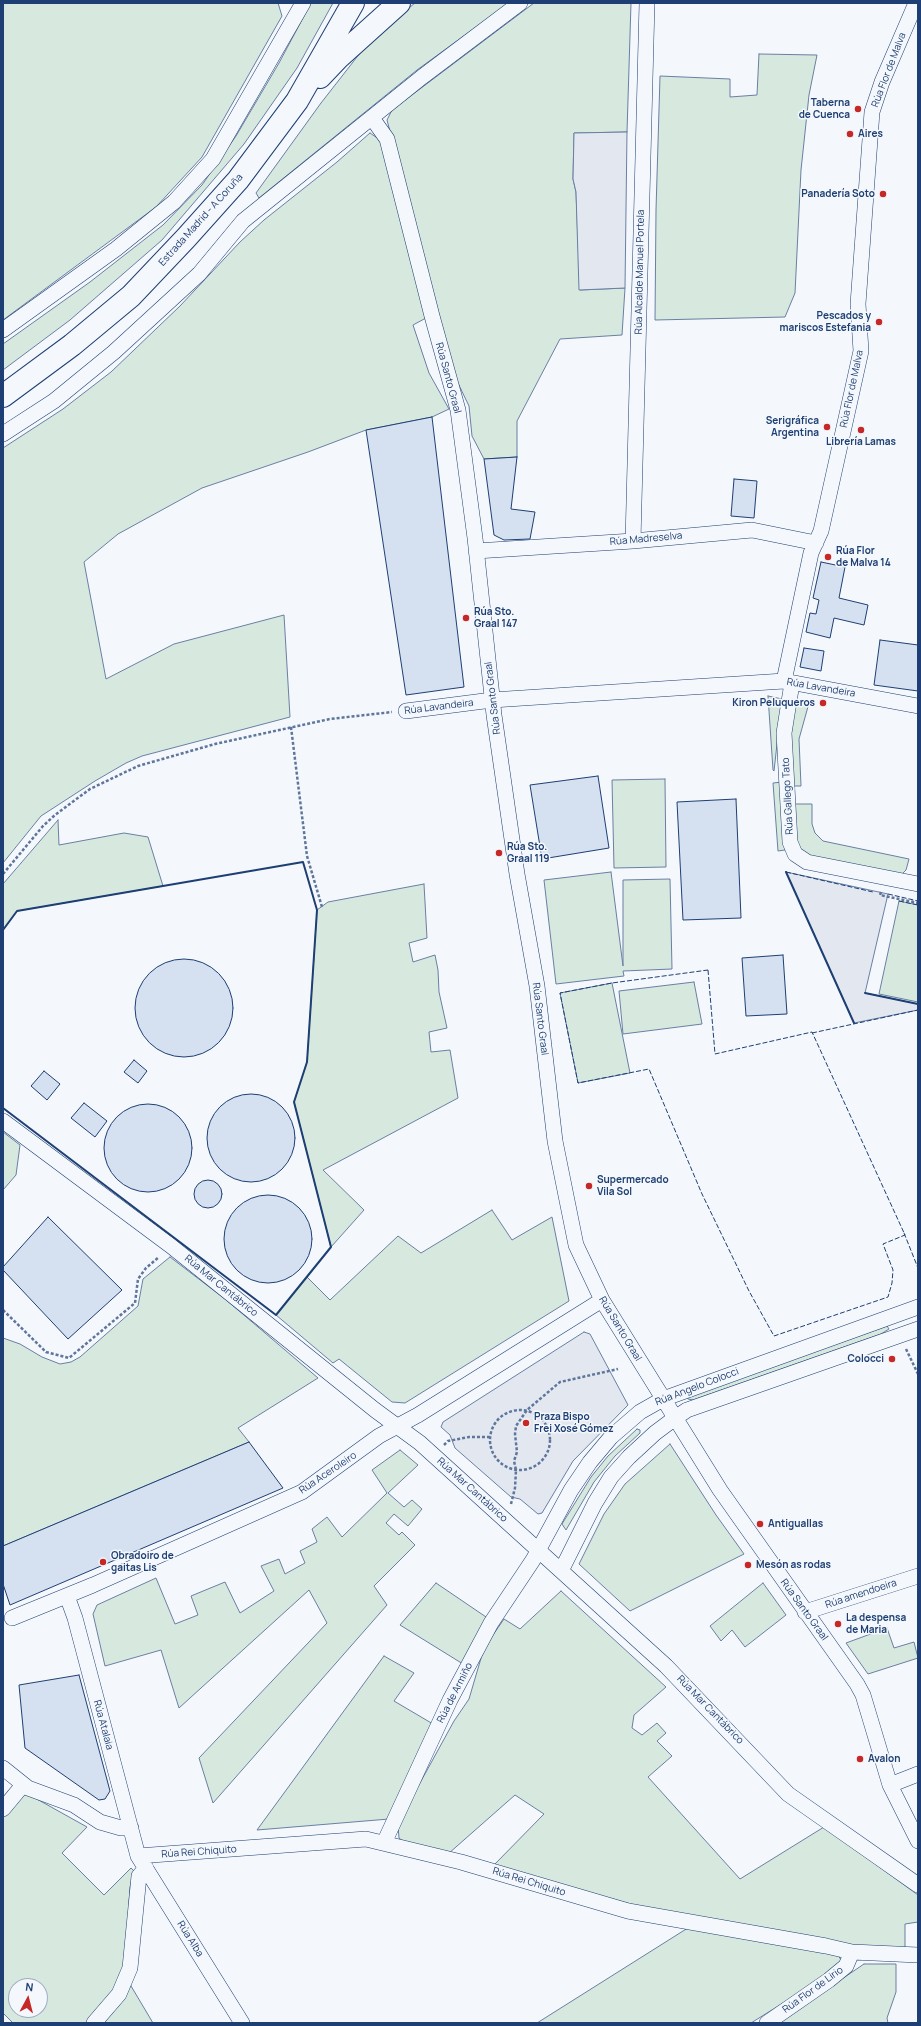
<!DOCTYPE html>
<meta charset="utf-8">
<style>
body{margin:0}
#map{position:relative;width:921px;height:2026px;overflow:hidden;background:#f4f7fb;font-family:Manrope,sans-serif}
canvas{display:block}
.frame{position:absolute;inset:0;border:4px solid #1d3f73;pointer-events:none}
.north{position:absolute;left:8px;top:1978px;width:40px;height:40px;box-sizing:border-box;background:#f4f7fb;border:1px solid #9eadc5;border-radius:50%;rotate:7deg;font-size:11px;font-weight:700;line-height:16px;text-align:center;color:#1d3f73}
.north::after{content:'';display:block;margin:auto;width:14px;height:18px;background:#c62828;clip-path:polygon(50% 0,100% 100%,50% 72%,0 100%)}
</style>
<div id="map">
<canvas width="921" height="2026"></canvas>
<div class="frame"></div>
<div class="north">N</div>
</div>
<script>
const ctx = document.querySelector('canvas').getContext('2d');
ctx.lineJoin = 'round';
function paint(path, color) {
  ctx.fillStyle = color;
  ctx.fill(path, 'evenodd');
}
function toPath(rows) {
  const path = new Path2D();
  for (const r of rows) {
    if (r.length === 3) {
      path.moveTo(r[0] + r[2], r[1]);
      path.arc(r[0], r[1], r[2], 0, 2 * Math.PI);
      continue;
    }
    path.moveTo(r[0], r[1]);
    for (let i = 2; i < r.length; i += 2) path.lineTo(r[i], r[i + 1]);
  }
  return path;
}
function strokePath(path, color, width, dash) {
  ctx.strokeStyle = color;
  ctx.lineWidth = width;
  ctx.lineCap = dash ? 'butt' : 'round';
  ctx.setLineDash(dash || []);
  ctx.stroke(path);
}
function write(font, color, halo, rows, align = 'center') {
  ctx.font = font + ' Manrope,sans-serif';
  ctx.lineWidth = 3;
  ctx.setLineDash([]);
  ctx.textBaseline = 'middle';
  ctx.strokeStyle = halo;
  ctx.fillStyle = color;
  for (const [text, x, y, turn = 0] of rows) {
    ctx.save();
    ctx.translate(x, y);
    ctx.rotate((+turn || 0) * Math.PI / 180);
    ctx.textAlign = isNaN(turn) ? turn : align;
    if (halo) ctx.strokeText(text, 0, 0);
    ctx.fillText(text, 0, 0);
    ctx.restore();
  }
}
const green = toPath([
 [3,3,278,3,282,16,202,157,156,207,3,320,3,3],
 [311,3,333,3,297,68,244,144,162,240,70,320,3,370,3,344,90,282,163,225,202,185,236,136,279,63,311,3],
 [415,3,509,3,417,70,259,198,256,193,321,103,371,39,415,3],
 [534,3,631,3,627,132,574,133,573,179,576,192,580,290,625,288,622,335,560,339,517,421,517,457,484,459,472,436,469,406,456,379,387,120,392,110,534,3],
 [759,54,817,55,809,95,801,170,795,293,785,317,655,320,656,210,660,76,730,79,730,97,757,95,759,54],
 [370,133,383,142,426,318,413,325,429,373,449,409,432,417,366,430,308,452,202,488,118,534,84,562,106,679,174,644,284,615,290,717,142,756,126,763,95,781,41,816,3,863,3,448,63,409,111,372,180,306,240,242,264,220,337,162,370,133],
 [768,696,782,699,774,771,773,770,768,696],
 [795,700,809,703,799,739,801,786,792,786,790,745,795,700],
 [665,779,666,867,614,868,612,780,665,779],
 [782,782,787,842,785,850,778,851,773,783,782,782],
 [793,804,812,804,812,824,815,833,823,841,909,859,906,870,901,875,813,858,803,852,795,840,793,804],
 [58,820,59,845,124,833,148,837,163,886,17,911,3,930,3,884,58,820],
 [611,872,623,966,623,880,670,879,672,969,623,971,624,976,556,984,544,880,611,872],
 [424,884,427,938,409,943,413,962,435,955,438,970,439,992,447,1028,429,1032,431,1052,450,1050,458,1098,323,1170,364,1210,331,1247,294,1102,307,1062,317,910,328,902,424,884],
 [899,901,918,905,918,1002,879,994,899,901],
 [694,982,702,1024,623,1034,619,991,694,982],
 [612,983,630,1073,578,1083,560,993,612,983],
 [3,1132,20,1145,16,1175,3,1190,3,1132],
 [492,1210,512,1240,552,1217,569,1301,405,1403,392,1402,339,1359,333,1363,276,1315,307,1277,330,1300,398,1236,421,1253,492,1210],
 [170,1257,225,1299,318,1378,238,1428,249,1442,3,1546,3,1338,20,1344,42,1357,60,1364,71,1362,80,1357,138,1306,143,1279,170,1257],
 [887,1326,889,1329,881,1334,693,1400,688,1399,687,1397,887,1326],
 [637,1429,640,1430,640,1433,615,1456,594,1482,566,1530,562,1524,591,1477,608,1456,637,1429],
 [670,1444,716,1515,744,1554,630,1611,579,1564,604,1514,625,1484,670,1444],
 [400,1450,418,1465,388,1493,404,1507,412,1500,422,1509,408,1526,394,1514,386,1523,399,1535,402,1532,415,1545,374,1586,387,1605,213,1803,199,1758,327,1623,309,1590,179,1708,161,1650,105,1666,93,1614,97,1605,156,1578,175,1624,198,1615,191,1596,225,1582,240,1613,274,1591,261,1566,279,1559,285,1574,305,1563,300,1551,317,1542,312,1529,327,1517,342,1537,387,1493,372,1470,400,1450],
 [436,1583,489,1619,463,1664,400,1625,436,1583],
 [763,1583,786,1615,745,1647,732,1630,721,1641,710,1626,763,1583],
 [561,1591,666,1687,634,1715,632,1728,642,1735,657,1723,666,1733,657,1741,672,1756,648,1777,740,1879,824,1827,918,1895,918,1922,905,1924,905,1949,873,1949,659,1912,493,1866,544,1814,515,1795,448,1854,405,1843,399,1838,398,1825,409,1803,454,1721,469,1699,484,1648,504,1619,520,1629,561,1591],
 [887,1628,894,1648,914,1642,918,1658,868,1674,846,1643,887,1628],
 [384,1656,414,1673,394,1701,433,1724,389,1819,257,1830,384,1656],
 [26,1793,87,1827,62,1853,104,1895,131,1868,134,1871,130,1887,125,1968,112,1996,87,2023,13,2023,3,2013,3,1813,26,1793],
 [16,1986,40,1986,40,2010,16,2010,16,1986],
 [691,1926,838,1955,841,1960,838,1967,823,1978,751,2023,537,2023,691,1926],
 [864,1964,896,1964,896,1992,887,2018,888,2023,777,2023,864,1964],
 [131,1986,153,2023,100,2023,131,1986]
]);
const parking = toPath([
 [627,132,625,288,579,290,576,192,573,179,574,133,627,132],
 [786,872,888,894,865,993,918,1004,918,1010,854,1023,786,872],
 [584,1332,590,1334,628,1405,573,1461,542,1513,538,1514,520,1499,511,1497,455,1448,450,1435,441,1427,443,1422,584,1332]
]);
const building = toPath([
 [432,417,464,687,406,695,366,430,432,417],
 [517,457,511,509,535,512,530,539,504,540,494,535,484,459,517,457],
 [734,479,757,481,754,518,731,516,734,479],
 [821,562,845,567,839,598,868,605,864,625,834,618,830,638,806,632,810,613,816,614,819,600,813,598,821,562],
 [880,640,918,645,918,691,874,685,880,640],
 [804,648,824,651,821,671,800,667,804,648],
 [598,776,609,848,542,859,530,785,598,776],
 [736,799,741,918,683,920,677,802,736,799],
 [783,955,787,1014,746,1016,742,958,783,955],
 [184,1008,49],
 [134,1060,147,1071,138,1083,124,1072,134,1060],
 [44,1071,60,1084,47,1100,31,1086,44,1071],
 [251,1138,44],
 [84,1103,107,1121,95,1137,71,1118,84,1103],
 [148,1148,44],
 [208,1194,14],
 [268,1239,44],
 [48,1217,122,1290,68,1339,3,1270,3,1267,48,1217],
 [249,1442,283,1488,10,1605,3,1584,3,1546,249,1442],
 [79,1675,110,1791,105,1799,99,1800,25,1748,19,1685,79,1675]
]);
const path = toPath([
 [291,727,307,856,322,907],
 [3,874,43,826,55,815,90,789,138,766,215,744,330,719,392,712],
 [881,892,880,895,918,903],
 [3,1310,46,1352,69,1358,135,1303,138,1279,146,1268,159,1257],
 [906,1349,918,1374],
 [520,1440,30],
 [444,1445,448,1441,469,1437,490,1437],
 [511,1504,515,1488,516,1470,514,1461,517,1452,515,1434,516,1426,527,1410,560,1382,618,1369]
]);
const street = toPath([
 [372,118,387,139,432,316,458,410,475,538,494,715,517,874,537,986,555,1141,576,1245,602,1300,720,1490,857,1684,863,1695,890,1785,918,1841],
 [3,330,116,249,174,202,213,159,303,3],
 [3,434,54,401,114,352,199,274,243,221,422,77,520,3],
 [633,541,647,3],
 [476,551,633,541,752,530,816,543],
 [784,681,811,553,821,531,861,351,858,304,872,112,882,82,916,3],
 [792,683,784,733,790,842,795,854,807,862,918,884],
 [406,711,492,700,784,681,918,706],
 [3,1121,171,1246,375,1410,420,1443,666,1666,788,1794,918,1885],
 [562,1569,595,1503,611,1477,629,1457,655,1433,675,1418,687,1410,918,1329],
 [67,1596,75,1618,138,1856,242,2023],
 [805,1612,918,1576],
 [12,1618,93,1585,302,1492,379,1436,418,1415,602,1300],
 [3,1768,28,1788,74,1805,100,1822,121,1828,131,1828],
 [890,1785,918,1774],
 [3,1809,23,1785],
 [384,1843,450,1700,491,1623,533,1560,571,1490,590,1462,611,1437,640,1412,663,1399,918,1307],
 [138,1856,366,1839,461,1862,628,1911,826,1946,852,1952,918,1955],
 [94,2023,119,1994,130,1968,139,1876,146,1868],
 [767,2023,829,1980,846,1966,852,1952]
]);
const highway = toPath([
 [320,77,339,57,399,3],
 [3,396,72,345,131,296,186,238,238,180,297,101,353,3]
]);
const fence = toPath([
 [786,872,873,892],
 [888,894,918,901],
 [899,901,918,905],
 [708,970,715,1054,812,1032,905,1235,883,1244,893,1270,892,1283,888,1297,774,1336,749,1291,702,1194,649,1069,578,1083,560,993,612,983,708,970],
 [812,1033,918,1010],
 [904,1233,918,1268]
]);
const wall = toPath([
 [786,872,854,1023],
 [3,930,17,911,303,862,317,910,307,1062,294,1102,331,1247,276,1315,3,1108],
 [865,993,918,1004]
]);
const markers = [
 [858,109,4,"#c62828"],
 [850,134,4,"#c62828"],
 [883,194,4,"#c62828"],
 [879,322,4,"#c62828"],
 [827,427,4,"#c62828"],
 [861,430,4,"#c62828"],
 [828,557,4,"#c62828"],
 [466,618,4,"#c62828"],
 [823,703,4,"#c62828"],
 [499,853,4,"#c62828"],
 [589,1186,4,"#c62828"],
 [892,1359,4,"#c62828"],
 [526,1423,4,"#c62828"],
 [760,1524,4,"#c62828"],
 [103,1562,4,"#c62828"],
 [748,1565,4,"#c62828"],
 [838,1624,4,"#c62828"],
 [860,1759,4,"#c62828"]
];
const streetNames = [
 ["Rúa Flor de Malva",889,70,-69],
 ["Estrada Madrid - A Coruña",201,220,-48],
 ["Rúa Alcalde Manuel Portela",640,272,-89],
 ["Rúa Santo Graal",448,378,75],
 ["Rúa Flor de Malva",852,389,-78],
 ["Rúa Madreselva",646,539,-5],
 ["Rúa Lavandeira",821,688,10],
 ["Rúa Santo Graal",493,698,-97],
 ["Rúa Lavandeira",439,707,-7],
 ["Rúa Gallego Tato",788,796,-93],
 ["Rúa Santo Graal",540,1019,83],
 ["Rúa Mar Cantábrico",221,1286,39],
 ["Rúa Santo Graal",620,1329,59],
 ["Rúa Angelo Colocci",697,1387,-21],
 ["Rúa Aceroleiro",328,1473,-34],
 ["Rúa Mar Cantábrico",472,1490,42],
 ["Rúa amendoeira",861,1594,-18],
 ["Rúa Santo Graal",804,1610,54],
 ["Rúa de Armiño",455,1693,-63],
 ["Rúa Mar Cantábrico",710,1710,46],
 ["Rúa Atalaia",103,1725,75],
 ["Rúa Rei Chiquito",199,1852,-4],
 ["Rúa Rei Chiquito",529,1882,17],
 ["Rúa Alba",190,1939,58],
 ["Rúa Flor de Lirio",813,1990,-36]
];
const poiNames = [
 ["Taberna",850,103,"right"],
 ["de Cuenca",850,115,"right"],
 ["Aires",858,134],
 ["Panadería Soto",875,194,"right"],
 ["Pescados y",871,316,"right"],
 ["mariscos Estefania",871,328,"right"],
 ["Serigráfica",819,421,"right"],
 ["Argentina",819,433,"right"],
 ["Librería Lamas",861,442,"center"],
 ["Rúa Flor",836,551],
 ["de Malva 14",836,563],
 ["Rúa Sto.",474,612],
 ["Graal 147",474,624],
 ["Kiron Peluqueros",815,703,"right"],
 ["Rúa Sto.",507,847],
 ["Graal 119",507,859],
 ["Supermercado",597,1180],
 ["Vila Sol",597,1192],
 ["Colocci",884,1359,"right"],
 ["Praza Bispo",534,1417],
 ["Frei Xosé Gómez",534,1429],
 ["Antiguallas",768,1524],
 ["Obradoiro de",111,1556],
 ["gaitas Lis",111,1568],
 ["Mesón as rodas",756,1565],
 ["La despensa",846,1618],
 ["de Maria",846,1630],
 ["Avalon",868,1759]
];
paint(green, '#d7e8df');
strokePath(green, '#687fa3', 1);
paint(parking, '#e3e8f0');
strokePath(parking, '#687fa3', 1);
paint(building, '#d5e0f0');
strokePath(building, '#1d3f73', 1);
strokePath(street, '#1d3f73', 16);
strokePath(highway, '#1d3f73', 24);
strokePath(path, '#5e769c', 2.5, [3, 2]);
strokePath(street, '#f4f7fb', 15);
strokePath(highway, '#f4f7fb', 22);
strokePath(fence, '#1d3f73', 1, [5, 2]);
strokePath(wall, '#1d3f73', 2);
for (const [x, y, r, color] of markers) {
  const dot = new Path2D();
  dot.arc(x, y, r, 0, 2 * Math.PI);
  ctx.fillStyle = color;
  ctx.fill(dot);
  strokePath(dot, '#f4f7fb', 1.5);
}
write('10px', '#1d3f73', '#f4f7fb', streetNames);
write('bold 10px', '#1d3f73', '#f4f7fb', poiNames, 'left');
</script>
